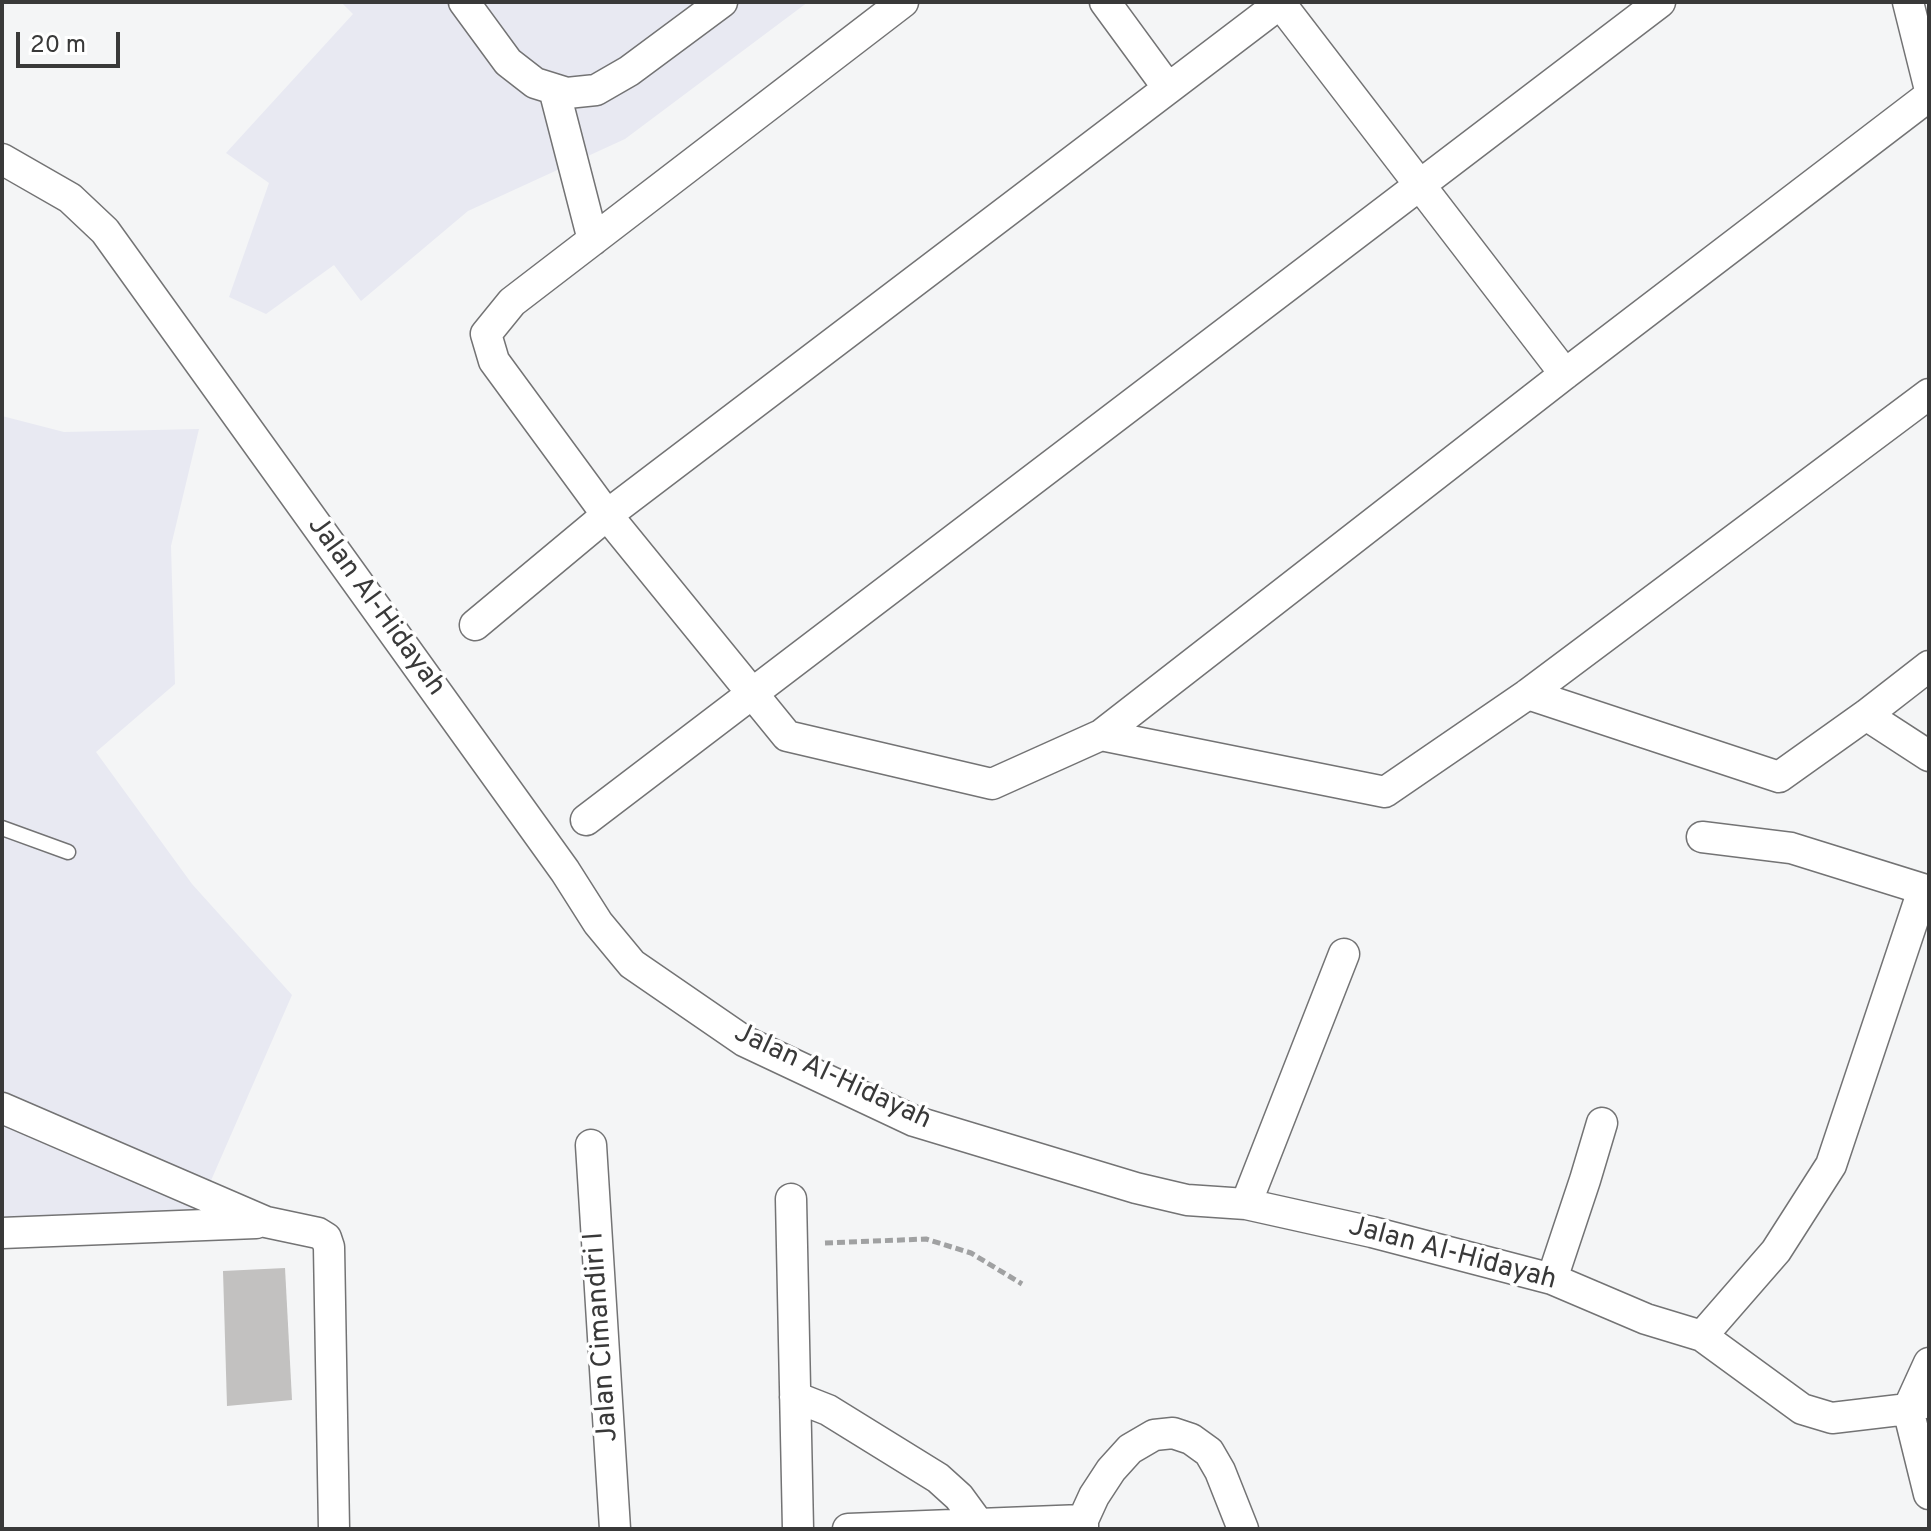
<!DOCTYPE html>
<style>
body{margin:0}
#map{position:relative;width:1931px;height:1531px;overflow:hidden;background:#f4f5f6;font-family:Overpass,sans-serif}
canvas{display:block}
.frame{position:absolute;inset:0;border:4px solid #393939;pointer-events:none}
.scale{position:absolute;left:16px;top:32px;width:104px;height:36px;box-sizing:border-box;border:4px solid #393939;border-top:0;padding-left:10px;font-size:24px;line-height:28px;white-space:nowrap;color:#393939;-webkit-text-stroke:6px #fff;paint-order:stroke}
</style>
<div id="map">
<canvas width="1931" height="1531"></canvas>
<div class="frame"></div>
<div class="scale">20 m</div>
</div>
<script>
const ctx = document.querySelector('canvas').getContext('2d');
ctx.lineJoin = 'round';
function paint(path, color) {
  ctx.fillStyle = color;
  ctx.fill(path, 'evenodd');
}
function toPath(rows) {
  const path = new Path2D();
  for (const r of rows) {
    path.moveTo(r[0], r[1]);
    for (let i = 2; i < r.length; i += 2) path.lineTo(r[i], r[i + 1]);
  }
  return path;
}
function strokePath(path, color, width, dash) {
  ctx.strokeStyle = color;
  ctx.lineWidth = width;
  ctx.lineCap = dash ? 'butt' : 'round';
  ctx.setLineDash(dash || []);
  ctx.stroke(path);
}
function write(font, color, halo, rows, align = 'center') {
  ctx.font = font + ' Overpass,sans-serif';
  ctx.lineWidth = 7;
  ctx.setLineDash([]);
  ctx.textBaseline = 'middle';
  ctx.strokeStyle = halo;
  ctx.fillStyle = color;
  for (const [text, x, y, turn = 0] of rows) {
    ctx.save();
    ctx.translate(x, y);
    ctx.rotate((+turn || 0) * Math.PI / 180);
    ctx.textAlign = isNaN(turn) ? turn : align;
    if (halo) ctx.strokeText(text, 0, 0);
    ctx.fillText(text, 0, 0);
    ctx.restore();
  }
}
const built = toPath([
 [341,2,808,2,625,139,468,211,361,301,334,265,266,314,229,297,269,183,226,153,353,14],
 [2,416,64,432,199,429,171,546,175,684,96,752,192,884,292,995,192,1224,2,1234]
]);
const building = toPath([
 [285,1268,292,1400,227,1406,223,1271]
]);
const path = toPath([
 [825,1243,926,1239,971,1253,1022,1284]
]);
const service = toPath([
 [2,828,68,852]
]);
const minor = toPath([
 [464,2,508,62,535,83,567,93,596,90,629,71,722,2],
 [903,2,512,302,486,334,494,361,607,515,787,736,992,784,1101,735,1385,792,1528,694,1929,394],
 [1105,2,1168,88],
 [1908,2,1929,86],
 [1280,3,1565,374],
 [554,89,593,240],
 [2,159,70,198,105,231,565,871,598,923,632,964,744,1041,914,1121,1136,1188,1187,1200,1246,1204,1372,1232,1552,1279,1646,1319,1702,1336,1802,1409,1832,1418,1908,1409,1929,1401],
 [475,625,607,515,1282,2],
 [1528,694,1779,777,1866,715,1929,666],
 [1866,715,1929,756],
 [1101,735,1565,374,1929,96],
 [586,820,1660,2],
 [1702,837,1791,848,1929,891],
 [2,1108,266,1222,318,1233,326,1238,329,1247,334,1529],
 [591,1145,615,1529],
 [791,1199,798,1529],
 [1246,1204,1344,954],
 [2,1233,256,1223],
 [1552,1279,1585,1180,1602,1123],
 [1702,1336,1776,1251,1831,1165,1923,890],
 [1929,1363,1908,1409,1929,1494],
 [795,1397,828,1410,938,1478,959,1497,978,1523],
 [848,1529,1083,1520],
 [1083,1529,1083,1520,1094,1496,1111,1470,1130,1449,1154,1435,1173,1433,1191,1439,1209,1452,1220,1471,1243,1529]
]);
const streetNames = [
 ["Jalan Al-Hidayah",375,607,54],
 ["Jalan Al-Hidayah",832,1078,25],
 ["Jalan Al-Hidayah",1452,1255,15],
 ["Jalan Cimandiri I",603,1337,-94]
];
paint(built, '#e8e9f2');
paint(building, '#c2c1c0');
strokePath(service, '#737374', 17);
strokePath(minor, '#737374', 33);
strokePath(path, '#a0a1a2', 5, [8, 4]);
strokePath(service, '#fff', 14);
strokePath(minor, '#fff', 30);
write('28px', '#393939', '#fff', streetNames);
</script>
